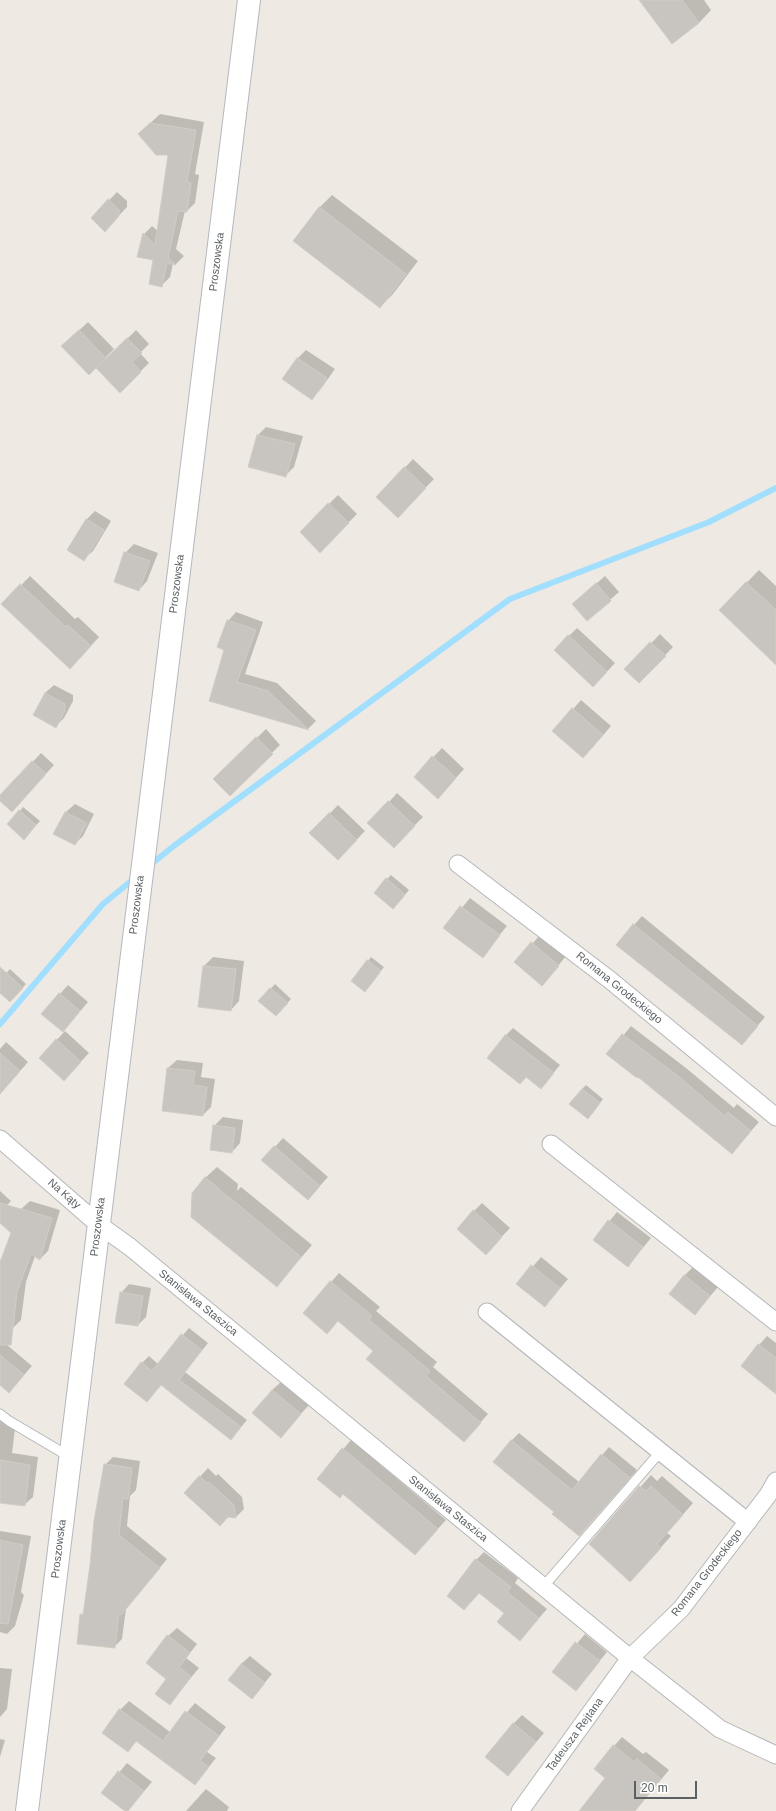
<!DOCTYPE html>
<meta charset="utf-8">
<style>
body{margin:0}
#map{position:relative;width:776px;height:1811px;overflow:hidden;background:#eeeae3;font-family:Arial,sans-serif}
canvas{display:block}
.scale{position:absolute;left:634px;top:1781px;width:63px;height:18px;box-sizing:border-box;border:2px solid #5b6063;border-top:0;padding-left:5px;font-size:12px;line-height:14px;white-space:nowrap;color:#5b6063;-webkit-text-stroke:3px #fff;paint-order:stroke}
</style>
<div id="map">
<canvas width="776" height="1811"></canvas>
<div class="scale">20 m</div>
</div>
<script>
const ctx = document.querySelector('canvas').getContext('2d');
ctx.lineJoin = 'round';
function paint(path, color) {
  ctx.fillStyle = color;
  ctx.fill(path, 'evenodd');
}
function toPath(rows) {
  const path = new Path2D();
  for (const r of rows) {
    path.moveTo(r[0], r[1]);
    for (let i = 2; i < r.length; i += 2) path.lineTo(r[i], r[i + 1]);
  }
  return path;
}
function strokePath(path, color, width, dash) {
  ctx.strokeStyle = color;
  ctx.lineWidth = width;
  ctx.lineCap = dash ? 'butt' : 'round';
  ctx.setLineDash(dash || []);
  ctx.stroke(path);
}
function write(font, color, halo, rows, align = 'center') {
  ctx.font = font + ' Arial,sans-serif';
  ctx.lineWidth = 3.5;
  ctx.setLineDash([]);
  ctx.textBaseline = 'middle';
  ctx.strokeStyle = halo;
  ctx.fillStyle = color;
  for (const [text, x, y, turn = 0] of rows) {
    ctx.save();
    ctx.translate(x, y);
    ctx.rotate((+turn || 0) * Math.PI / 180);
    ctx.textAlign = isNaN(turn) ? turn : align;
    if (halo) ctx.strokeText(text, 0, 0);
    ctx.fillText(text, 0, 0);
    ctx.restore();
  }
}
const shadow = toPath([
 [641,0,704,0,711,10,699,23,672,42],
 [160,114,204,122,195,174,199,175,195,203,187,211,185,211,176,249,184,256,176,264,173,264,170,277,162,285,154,259,139,256,144,234,152,226,158,231,169,154,139,134],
 [117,192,127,201,127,207,113,222,92,218],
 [332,195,418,261,393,294,380,307,294,240,320,207],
 [88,322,114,349,106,357,108,358,136,330,149,344,140,353,149,363,120,391,101,364,71,338],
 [306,350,335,369,320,390,312,399,284,379,298,358],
 [266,427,303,436,294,467,286,475,250,466,258,435],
 [413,459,434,479,406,508,377,497],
 [338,495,357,514,320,551,301,532],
 [95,511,111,521,93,551,84,559,68,549,87,519],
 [134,544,158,553,147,581,139,590,125,553],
 [759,570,776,586,776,649,720,610],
 [30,576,75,619,78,617,99,637,79,659,3,604],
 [605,576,619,592,587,620,573,604],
 [236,612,263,622,245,674,277,683,316,721,308,729,210,701,225,649,228,621],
 [577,628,615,663,602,677,555,650],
 [660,634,673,647,639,682,626,669],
 [54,685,73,695,73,701,64,718,56,726,34,714,45,693],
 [581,700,611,726,592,748,554,731],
 [266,729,280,745,230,794,215,779],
 [442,748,464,769,446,789,415,776],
 [41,753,54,765,20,802,0,799,0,797],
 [397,793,423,817,402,838,389,802],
 [75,804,94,814,83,836,75,844,55,834,66,812],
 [338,805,365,831,338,859,311,833],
 [23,807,40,821,28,834,20,811],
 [391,875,409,890,397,904,387,879],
 [470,898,507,926,482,956,445,928],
 [642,916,765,1017,742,1044,617,944],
 [541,934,566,956,550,976,516,962],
 [213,957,244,961,239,1001,231,1010,200,1006,204,966],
 [371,957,384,967,369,986,368,961],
 [10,969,26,984,10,1001,0,992,0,980],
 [275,984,291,999,280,1011,260,1001],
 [68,985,88,1002,71,1022,60,994],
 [631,1026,686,1068,734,1108,737,1104,759,1122,732,1153,638,1075,608,1054],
 [513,1028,560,1065,541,1088,527,1077,520,1083,505,1036],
 [65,1031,89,1053,72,1071,40,1058],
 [6,1042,28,1062,14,1078,0,1082,0,1049],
 [177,1060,203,1063,201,1077,215,1079,211,1107,203,1115,168,1068],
 [586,1085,603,1099,592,1114,582,1089],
 [223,1117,243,1120,240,1143,232,1152,214,1126],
 [283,1138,328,1177,316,1190,263,1160],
 [217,1167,238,1184,237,1191,241,1187,312,1245,277,1286,205,1178],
 [0,1191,11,1201,0,1213],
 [30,1201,60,1210,48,1251,40,1259,35,1256,26,1282,21,1320,13,1328,0,1327,0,1265,21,1209],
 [482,1203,510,1228,494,1245,474,1211],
 [617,1212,651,1238,628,1266,594,1240],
 [541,1257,568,1279,545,1306,518,1284],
 [693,1267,718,1287,695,1314,684,1276],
 [339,1273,380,1307,376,1311,437,1362,433,1367,488,1414,464,1441,374,1351,338,1320,304,1313],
 [129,1284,151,1288,146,1317,138,1325,121,1293],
 [189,1328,208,1343,185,1372,247,1420,231,1439,161,1384,147,1401,142,1363,149,1356,158,1364],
 [767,1336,776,1343,776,1392,759,1345],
 [0,1339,32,1366,17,1383,0,1384],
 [281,1382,309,1405,281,1436,272,1390],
 [3,1419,16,1421,12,1453,38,1457,33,1497,24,1505,0,1502,0,1422],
 [519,1433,579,1482,609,1447,637,1470,579,1535,555,1512,511,1441],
 [351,1440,446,1520,423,1545,343,1493,318,1479],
 [113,1457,140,1461,136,1490,130,1496,127,1526,167,1559,126,1609,122,1639,114,1647,81,1615,84,1612,105,1465],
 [208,1468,216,1476,218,1474,242,1497,244,1509,236,1517,229,1516,220,1525,185,1493],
 [651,1475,657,1481,662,1476,693,1503,667,1533,671,1536,641,1570,590,1544],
 [0,1531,31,1536,21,1592,24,1595,15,1626,7,1634,0,1632],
 [484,1552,518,1578,515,1583,547,1609,520,1640,506,1613,480,1592,464,1609,476,1560],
 [177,1628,197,1644,186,1658,199,1668,169,1704,167,1679,168,1636],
 [585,1634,607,1652,576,1690,553,1672],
 [250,1656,272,1674,252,1698,241,1664],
 [0,1668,12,1669,7,1709,0,1717],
 [129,1701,170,1732,195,1703,226,1727,207,1752,216,1758,195,1784,137,1741,127,1751,120,1710],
 [522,1715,544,1733,508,1775,513,1724],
 [622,1737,643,1754,646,1752,669,1770,635,1811,580,1811,606,1777,614,1746],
 [0,1739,5,1740,0,1757],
 [127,1763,152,1782,127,1811,103,1792],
 [206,1789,229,1807,227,1811,186,1811]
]);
const stream = toPath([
 [149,866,175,845,510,599,709,522,776,488],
 [0,1024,103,904,136,877]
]);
const building = toPath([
 [639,0,682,0,699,23,672,44,639,0],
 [150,123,196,130,187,182,191,183,187,212,178,211,168,258,176,265,167,263,162,287,149,284,153,260,137,257,143,233,155,245,168,155,156,155,138,134,150,123],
 [108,199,119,210,119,216,105,232,91,218,108,199],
 [319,207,406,274,380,308,293,241,319,207],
 [79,330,106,358,89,375,61,346,79,330],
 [127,338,142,353,132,362,141,372,120,393,96,368,127,338],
 [297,358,327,378,312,400,282,379,297,358],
 [257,435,295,444,286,477,248,467,257,435],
 [404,467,426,488,398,518,376,497,404,467],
 [328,503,349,523,320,553,300,532,328,503],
 [86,519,104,530,84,561,67,550,86,519],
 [124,552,150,561,139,591,114,582,124,552],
 [746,582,776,610,776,665,719,610,746,582],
 [596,583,611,601,587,621,572,604,596,583],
 [20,584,66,627,68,625,91,646,70,669,1,604,20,584],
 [227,620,256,630,237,682,268,691,309,730,209,701,224,650,217,647,227,620],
 [568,635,607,672,593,687,554,650,568,635],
 [650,642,666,656,639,683,624,669,650,642],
 [45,693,65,704,65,711,56,728,33,715,45,693],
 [572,708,603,735,583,758,552,731,572,708],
 [256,737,273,754,230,796,213,779,256,737],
 [432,756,456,778,438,799,414,777,432,756],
 [32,761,46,774,12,812,0,801,0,795,32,761],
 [388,801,415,826,394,848,367,823,388,801],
 [19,810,36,825,24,840,7,824,19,810],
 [65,812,87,823,75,845,53,834,65,812],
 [329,813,357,840,338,860,309,833,329,813],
 [386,878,405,895,393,909,374,893,386,878],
 [460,906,500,935,483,958,443,928,460,906],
 [633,924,758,1026,742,1045,616,945,633,924],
 [531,942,559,966,542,986,514,962,531,942],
 [367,960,381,971,365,992,351,981,367,960],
 [203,966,236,969,231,1011,198,1007,203,966],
 [0,967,23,988,10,1002,0,993,0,967],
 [270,988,288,1003,276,1016,258,1001,270,988],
 [59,993,80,1011,63,1032,41,1014,59,993],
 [622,1034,678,1076,725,1116,728,1112,751,1131,732,1154,638,1077,637,1078,606,1054,622,1034],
 [505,1035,554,1073,541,1089,526,1077,520,1084,487,1058,505,1035],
 [56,1039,81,1062,64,1081,39,1058,56,1039],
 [0,1053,20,1071,0,1094,0,1053],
 [167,1068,195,1071,193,1085,207,1087,203,1116,162,1111,167,1068],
 [582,1089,600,1103,588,1119,569,1104,582,1089],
 [213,1125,235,1128,232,1153,210,1150,213,1125],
 [274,1146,320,1186,308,1200,261,1160,274,1146],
 [205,1177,227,1196,226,1201,229,1197,301,1257,277,1287,191,1217,192,1193,205,1177],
 [0,1203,52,1218,40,1260,31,1254,17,1292,11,1345,0,1345,0,1262,11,1233,0,1223,0,1203],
 [473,1210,502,1237,486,1255,457,1229,473,1210],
 [608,1220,643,1247,628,1267,593,1240,608,1220],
 [531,1265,560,1288,545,1307,516,1284,531,1265],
 [684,1275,710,1296,695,1315,669,1294,684,1275],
 [330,1281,372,1316,369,1320,430,1371,426,1376,481,1423,464,1442,366,1359,373,1351,338,1321,327,1334,303,1313,330,1281],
 [120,1292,143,1296,138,1326,115,1323,120,1292],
 [181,1334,202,1350,179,1380,241,1427,231,1440,161,1385,147,1402,124,1384,141,1362,152,1371,181,1334],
 [758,1344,776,1358,776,1394,741,1366,758,1344],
 [0,1355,24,1375,9,1393,0,1385,0,1355],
 [272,1390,301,1414,281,1438,252,1413,272,1390],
 [511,1440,572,1490,601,1454,630,1478,579,1536,552,1514,554,1512,493,1462,511,1440],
 [342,1448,438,1529,415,1555,343,1494,340,1498,317,1479,342,1448],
 [0,1460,30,1465,25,1506,0,1503,0,1460],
 [104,1464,132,1468,128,1499,123,1498,119,1535,160,1568,121,1615,119,1613,115,1648,77,1644,80,1614,83,1615,90,1565,94,1521,104,1464],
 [199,1476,207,1483,209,1482,234,1505,236,1518,228,1517,220,1526,184,1493,199,1476],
 [639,1486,646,1491,651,1486,683,1515,657,1544,661,1548,630,1582,589,1544,639,1486],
 [0,1540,23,1545,8,1624,0,1623,0,1540],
 [475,1559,511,1587,507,1592,539,1618,520,1641,497,1622,504,1613,479,1593,464,1610,447,1596,475,1559],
 [167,1635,190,1653,179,1667,191,1677,170,1705,155,1694,166,1679,146,1663,167,1635],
 [575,1642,600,1661,576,1691,552,1672,575,1642],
 [241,1664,265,1683,252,1699,228,1680,241,1664],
 [119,1709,163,1741,185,1711,218,1735,200,1761,209,1767,195,1785,136,1741,128,1752,102,1733,119,1709],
 [513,1723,536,1742,508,1776,485,1757,513,1723],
 [613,1745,634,1762,637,1759,661,1779,635,1811,579,1811,605,1778,594,1769,613,1745],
 [118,1771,144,1791,128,1811,125,1811,101,1793,118,1771]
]);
const service = toPath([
 [0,1414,9,1421,70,1457],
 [543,1587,661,1451]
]);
const minor = toPath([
 [458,864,610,980,776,1117],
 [0,1139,98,1224,130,1247,630,1658,720,1729,776,1755],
 [551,1144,776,1322],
 [487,1312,748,1522],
 [520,1811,630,1658,681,1609,768,1495,776,1481]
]);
const secondary = toPath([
 [27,1811,249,0]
]);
const streetNames = [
 ["Proszowska",217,262,-83],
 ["Proszowska",177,584,-83],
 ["Proszowska",137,905,-83],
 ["Romana Grodeckiego",619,988,39],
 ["Na Kąty",64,1194,41],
 ["Proszowska",98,1227,-83],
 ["Stanisława Staszica",198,1303,39],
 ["Stanisława Staszica",448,1509,39],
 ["Proszowska",59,1549,-83],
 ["Romana Grodeckiego",707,1573,-52],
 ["Tadeusza Rejtana",575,1735,-54]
];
paint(shadow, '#0003');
strokePath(stream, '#a2dfff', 6);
paint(building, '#c8c5c0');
strokePath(building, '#d2cbc1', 1);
strokePath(service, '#b3b6ba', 11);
strokePath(minor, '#b3b6ba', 19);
strokePath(secondary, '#b4b8bd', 24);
strokePath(service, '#fff', 9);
strokePath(minor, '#fff', 17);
strokePath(secondary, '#fff', 22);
write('11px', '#5b6063', '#fff', streetNames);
</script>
